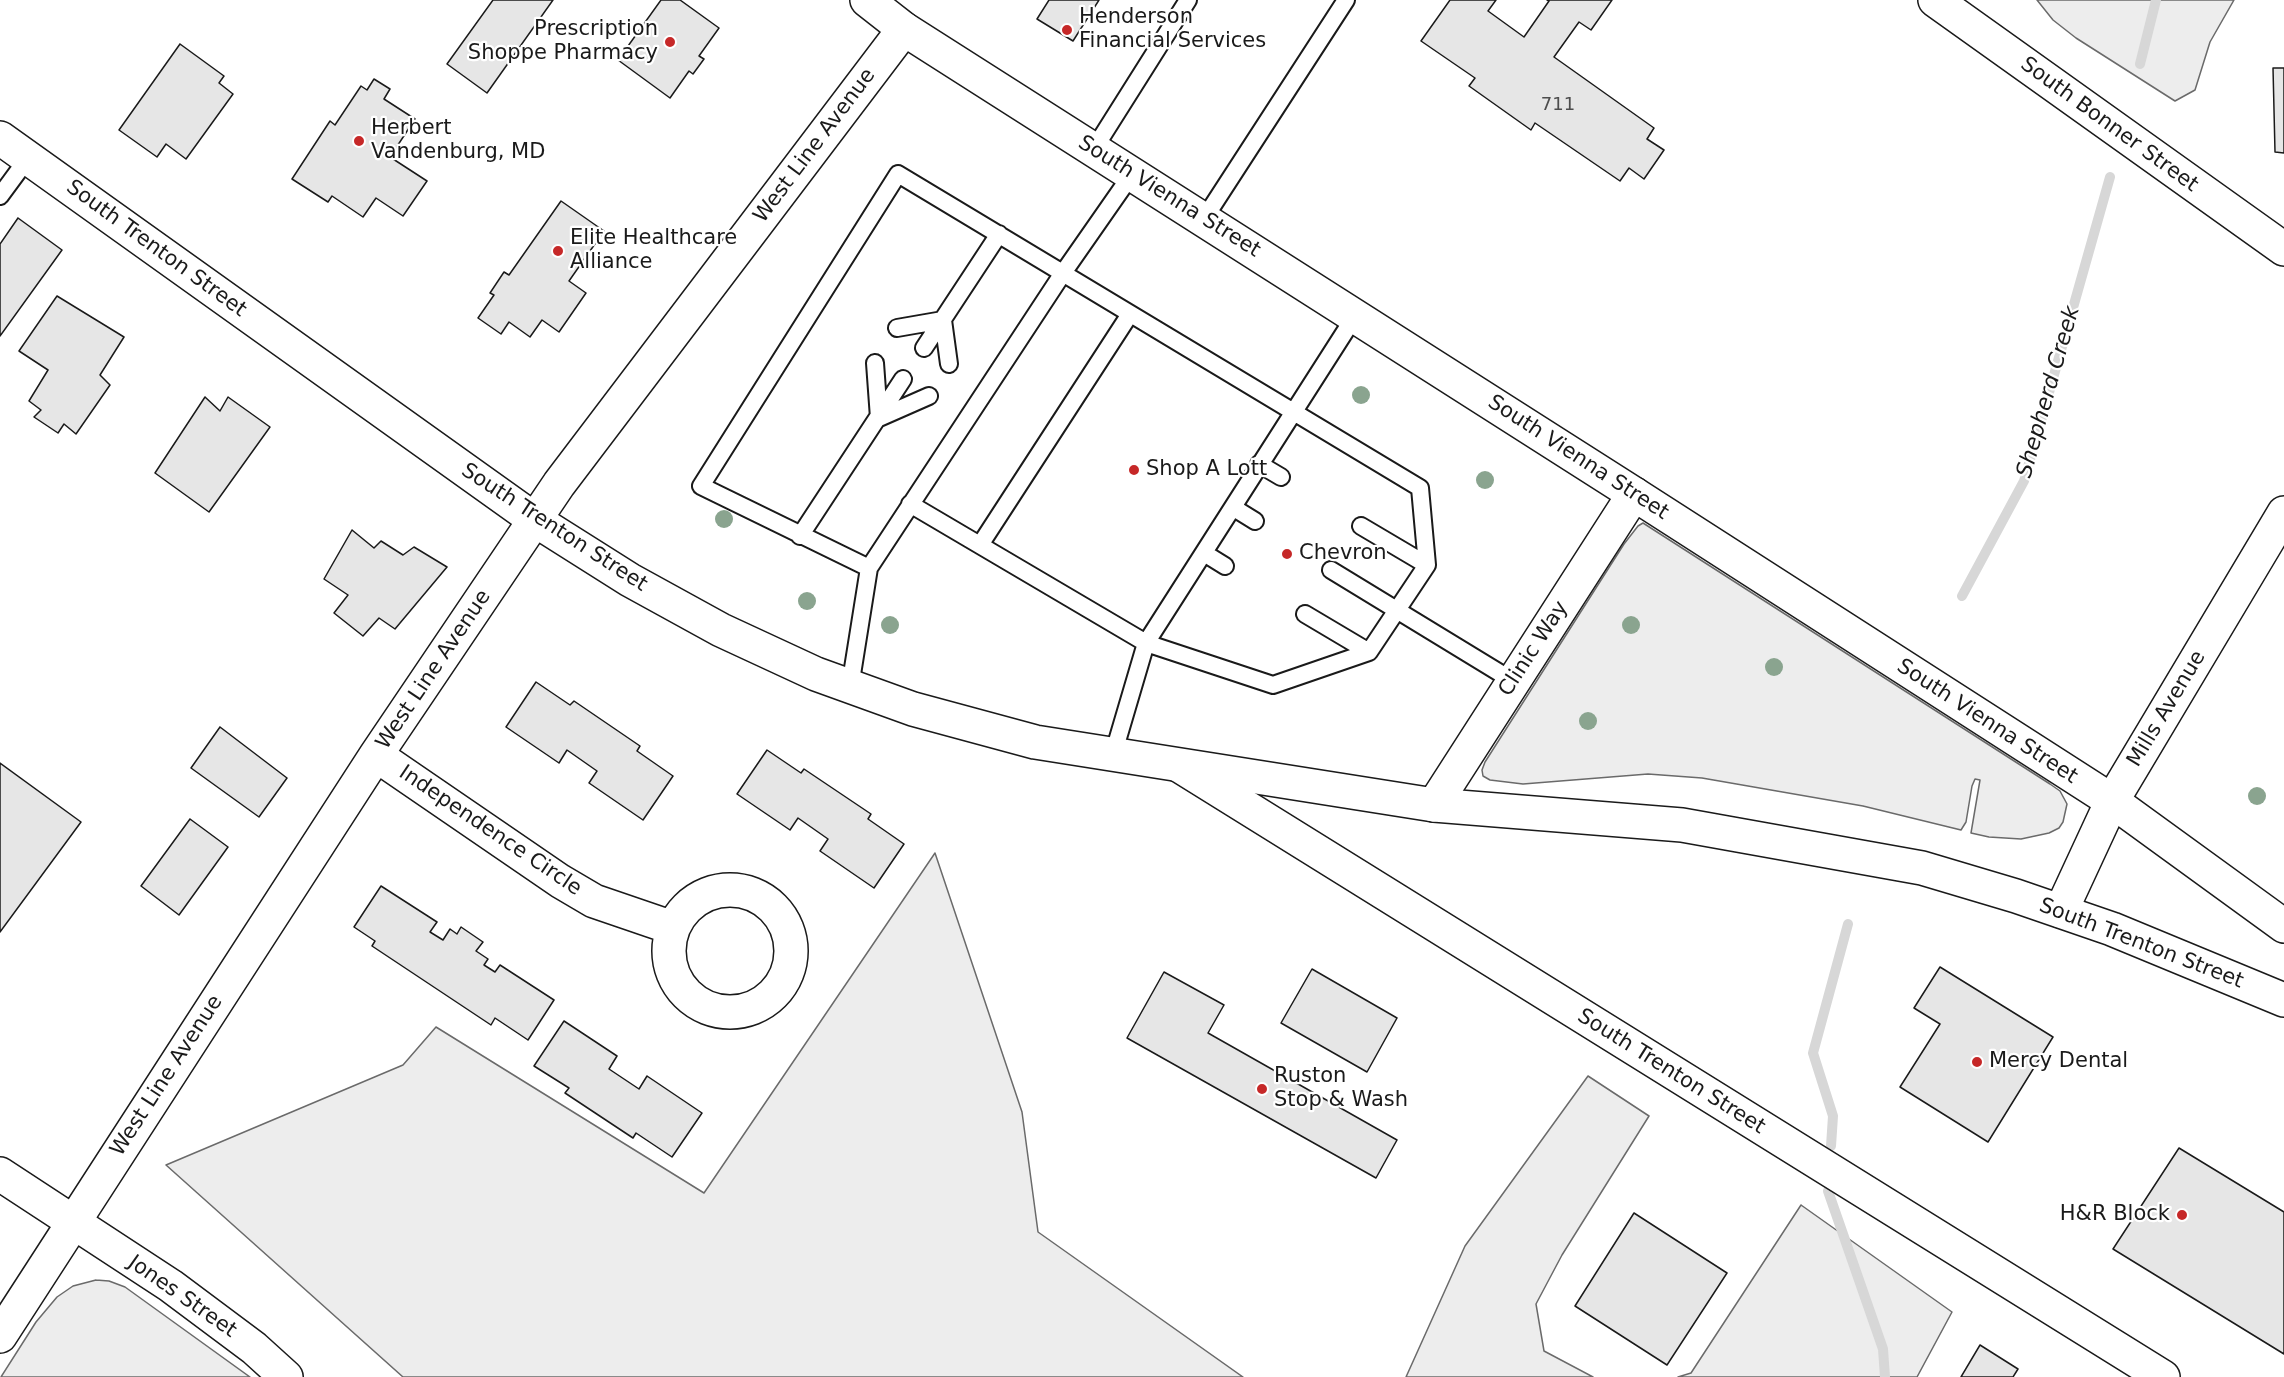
<!DOCTYPE html>
<style>
body{margin:0}
canvas{display:block;background:#fff}
</style>
<canvas width="2284" height="1377"></canvas>
<script>
const ctx = document.querySelector('canvas').getContext('2d');
ctx.lineJoin = 'round';
function paint(path, color) {
  ctx.fillStyle = color;
  ctx.fill(path, 'evenodd');
}
function toPath(rows) {
  const path = new Path2D();
  for (const r of rows) {
    if (r.length === 3) {
      path.moveTo(r[0] + r[2], r[1]);
      path.arc(r[0], r[1], r[2], 0, 2 * Math.PI);
      continue;
    }
    path.moveTo(r[0], r[1]);
    for (let i = 2; i < r.length; i += 2) path.lineTo(r[i], r[i + 1]);
  }
  return path;
}
function strokePath(path, color, width, dash) {
  ctx.strokeStyle = color;
  ctx.lineWidth = width;
  ctx.lineCap = dash ? 'butt' : 'round';
  ctx.setLineDash(dash || []);
  ctx.stroke(path);
}
function write(font, color, halo, rows, align = 'center') {
  ctx.font = font + ' "DejaVu Sans",sans-serif';
  ctx.lineWidth = 4.5;
  ctx.setLineDash([]);
  ctx.textBaseline = 'middle';
  ctx.strokeStyle = halo;
  ctx.fillStyle = color;
  for (const [text, x, y, turn = 0] of rows) {
    ctx.save();
    ctx.translate(x, y);
    ctx.rotate((+turn || 0) * Math.PI / 180);
    ctx.textAlign = isNaN(turn) ? turn : align;
    if (halo) ctx.strokeText(text, 0, 0);
    ctx.fillText(text, 0, 0);
    ctx.restore();
  }
}
const green = toPath([
 [2037,0,2234,0,2210,42,2195,90,2175,101,2076,38,2053,20,2037,0],
 [1643,523,2050,784,2060,791,2067,804,2063,822,2059,828,2049,833,2021,839,1989,837,1971,833,1980,780,1975,779,1972,786,1966,822,1961,830,1863,806,1702,778,1648,774,1523,784,1490,780,1483,776,1482,770,1485,762,1624,544,1638,526,1643,523],
 [935,853,1022,1112,1038,1232,1243,1377,403,1377,166,1165,403,1065,436,1027,704,1193,935,853],
 [1588,1076,1649,1116,1562,1255,1536,1304,1544,1351,1593,1377,1406,1377,1465,1246,1588,1076],
 [1801,1205,1952,1312,1917,1377,1678,1377,1691,1373,1801,1205],
 [96,1280,109,1281,125,1287,250,1377,1,1377,36,1322,57,1297,73,1286,96,1280]
]);
const stream = toPath([
 [2140,64,2156,0],
 [1962,596,2024,481,2110,177],
 [1831,1146,1833,1116,1813,1053,1848,924],
 [1828,1191,1883,1349,1885,1377]
]);
const building = toPath([
 [493,0,553,0,487,93,447,64,493,0],
 [661,0,680,0,719,28,699,56,704,59,693,74,689,71,670,98,618,60,661,0],
 [1049,0,1099,0,1073,41,1037,19,1049,0],
 [1450,0,1496,0,1488,11,1524,37,1549,1,1547,0,1612,0,1591,30,1579,22,1554,57,1654,128,1647,139,1664,150,1644,179,1629,168,1620,181,1535,123,1531,130,1469,86,1475,78,1421,41,1450,0],
 [180,44,224,76,219,83,233,94,186,159,166,144,157,157,119,130,180,44],
 [2273,68,2284,68,2284,153,2275,152,2273,68],
 [374,79,390,89,384,99,415,119,390,157,427,181,403,216,376,198,363,217,332,196,328,202,292,179,330,121,335,125,361,86,367,90,374,79],
 [561,201,604,231,569,281,586,293,559,332,542,320,530,337,509,322,501,334,478,318,494,295,490,293,504,272,509,275,561,201],
 [18,218,62,250,0,336,0,244,18,218],
 [57,296,124,337,100,375,110,385,76,434,64,424,58,433,34,417,41,410,29,401,48,370,19,351,57,296],
 [205,397,220,411,228,397,270,427,209,512,155,473,205,397],
 [352,530,374,548,381,541,403,555,414,547,447,567,395,629,379,618,363,636,334,613,348,595,324,579,352,530],
 [536,682,570,705,574,701,640,746,637,751,673,776,643,820,589,783,597,771,567,750,559,763,506,727,536,682],
 [220,727,287,778,259,817,191,768,220,727],
 [767,750,801,773,804,769,871,814,868,819,904,844,874,888,820,851,828,839,798,818,790,830,737,794,767,750],
 [0,763,81,822,0,932,0,763],
 [190,819,228,847,179,915,141,886,190,819],
 [381,886,437,922,430,932,443,940,450,929,457,934,461,927,483,942,476,951,488,959,484,965,495,972,500,965,554,1000,528,1040,495,1018,491,1025,372,946,375,941,354,927,381,886],
 [1940,967,2053,1037,1988,1142,1900,1087,1940,1024,1914,1008,1940,967],
 [1312,969,1397,1018,1367,1072,1281,1023,1312,969],
 [1164,972,1224,1005,1208,1033,1397,1140,1376,1178,1127,1038,1164,972],
 [564,1021,617,1056,609,1069,639,1089,647,1076,702,1113,672,1157,636,1133,633,1138,565,1093,569,1088,534,1066,564,1021],
 [2179,1148,2284,1212,2284,1354,2113,1249,2179,1148],
 [1634,1213,1727,1273,1667,1365,1575,1306,1634,1213],
 [1980,1345,2018,1369,2013,1377,1961,1377,1980,1345]
]);
const lane = toPath([
 [1094,149,1188,0],
 [0,196,28,158],
 [1204,219,1346,0],
 [897,328,943,320,949,364],
 [924,348,999,234],
 [875,363,879,418,929,396],
 [1259,464,1281,477],
 [910,504,1146,643,1355,316],
 [1234,508,1255,521],
 [1361,526,1427,565],
 [800,536,903,379],
 [980,545,1130,314],
 [1204,553,1225,566],
 [869,568,1063,273,1132,174],
 [1331,570,1513,681],
 [1305,614,1369,652],
 [850,687,869,568,701,486,898,174,1420,488,1427,565,1369,652,1273,685,1146,643,1113,755]
]);
const street = toPath([
 [1935,0,2284,249],
 [376,755,560,881,594,901,673,928],
 [1180,766,2163,1377],
 [1434,805,1634,494],
 [730,951,61],
 [0,1174,171,1286,254,1348,286,1377],
 [0,1336,376,755,559,484,904,29]
]);
const secondary = toPath([
 [2061,911,2112,801,2284,513]
]);
const highway = toPath([
 [867,0,904,29,1634,494,2112,801,2284,926],
 [0,138,535,520,630,580,721,630,816,674,913,709,1035,742,1434,805,1682,825,1922,868,2016,896,2112,929,2284,1000]
]);
const trees = [
 [1361,395],
 [1485,480],
 [724,519],
 [807,601],
 [890,625],
 [1631,625],
 [1774,667],
 [1588,721],
 [2257,796]
];
const markers = [
 [1067,30,6,"#c62828"],
 [670,42,6,"#c62828"],
 [359,141,6,"#c62828"],
 [558,251,6,"#c62828"],
 [1134,470,6,"#c62828"],
 [1287,554,6,"#c62828"],
 [1977,1062,6,"#c62828"],
 [1262,1089,6,"#c62828"],
 [2182,1215,6,"#c62828"]
];
const numberNames = [
 ["711",1558,105]
];
const poiNames = [
 ["Henderson",1079,18],
 ["Financial Services",1079,42],
 ["Prescription",658,30,"right"],
 ["Shoppe Pharmacy",658,54,"right"],
 ["Herbert",371,129],
 ["Vandenburg, MD",371,153],
 ["Elite Healthcare",570,239],
 ["Alliance",570,263],
 ["Shop A Lott",1146,470],
 ["Chevron",1299,554],
 ["Mercy Dental",1989,1062],
 ["Ruston",1274,1077],
 ["Stop & Wash",1274,1101],
 ["H&R Block",2170,1215,"right"]
];
const streetNames = [
 ["South Bonner Street",2109,125,36],
 ["West Line Avenue",815,146,-53],
 ["South Vienna Street",1169,197,32],
 ["South Trenton Street",156,249,36],
 ["South Vienna Street",1578,458,33],
 ["South Trenton Street",554,528,33],
 ["Clinic Way",1534,649,-57],
 ["West Line Avenue",434,670,-56],
 ["Mills Avenue",2167,709,-59],
 ["South Vienna Street",1987,722,33],
 ["Independence Circle",490,831,34],
 ["South Trenton Street",2141,944,21],
 ["South Trenton Street",1671,1072,32],
 ["West Line Avenue",167,1076,-57],
 ["Jones Street",182,1297,35]
];
const waterNames = [
 ["Shepherd Creek",2049,392,-74]
];
paint(green, '#ededed');
strokePath(green, '#6a6a6a', 1.5);
strokePath(stream, '#d7d7d7', 10);
paint(building, '#e6e6e6');
strokePath(building, '#1a1a1a', 1.5);
strokePath(lane, '#1a1a1a', 20);
strokePath(street, '#1a1a1a', 36);
strokePath(secondary, '#1a1a1a', 36);
strokePath(highway, '#1a1a1a', 36);
strokePath(lane, '#fff', 16);
strokePath(street, '#fff', 33);
strokePath(secondary, '#fff', 33);
strokePath(highway, '#fff', 33);
ctx.fillStyle = '#8aa48f';
for (const [x, y] of trees) {
  ctx.beginPath();
  ctx.arc(x, y, 9, 0, 2 * Math.PI);
  ctx.fill();
}
for (const [x, y, r, color] of markers) {
  const dot = new Path2D();
  dot.arc(x, y, r, 0, 2 * Math.PI);
  ctx.fillStyle = color;
  ctx.fill(dot);
  strokePath(dot, '#fff', 2);
}
write('18px', '#4d4d4d', null, numberNames);
write('21px', '#1a1a1a', '#fff', poiNames, 'left');
write('21px', '#1a1a1a', '#fff', streetNames);
write('italic 22px', '#1a1a1a', '#fff', waterNames);
</script>
